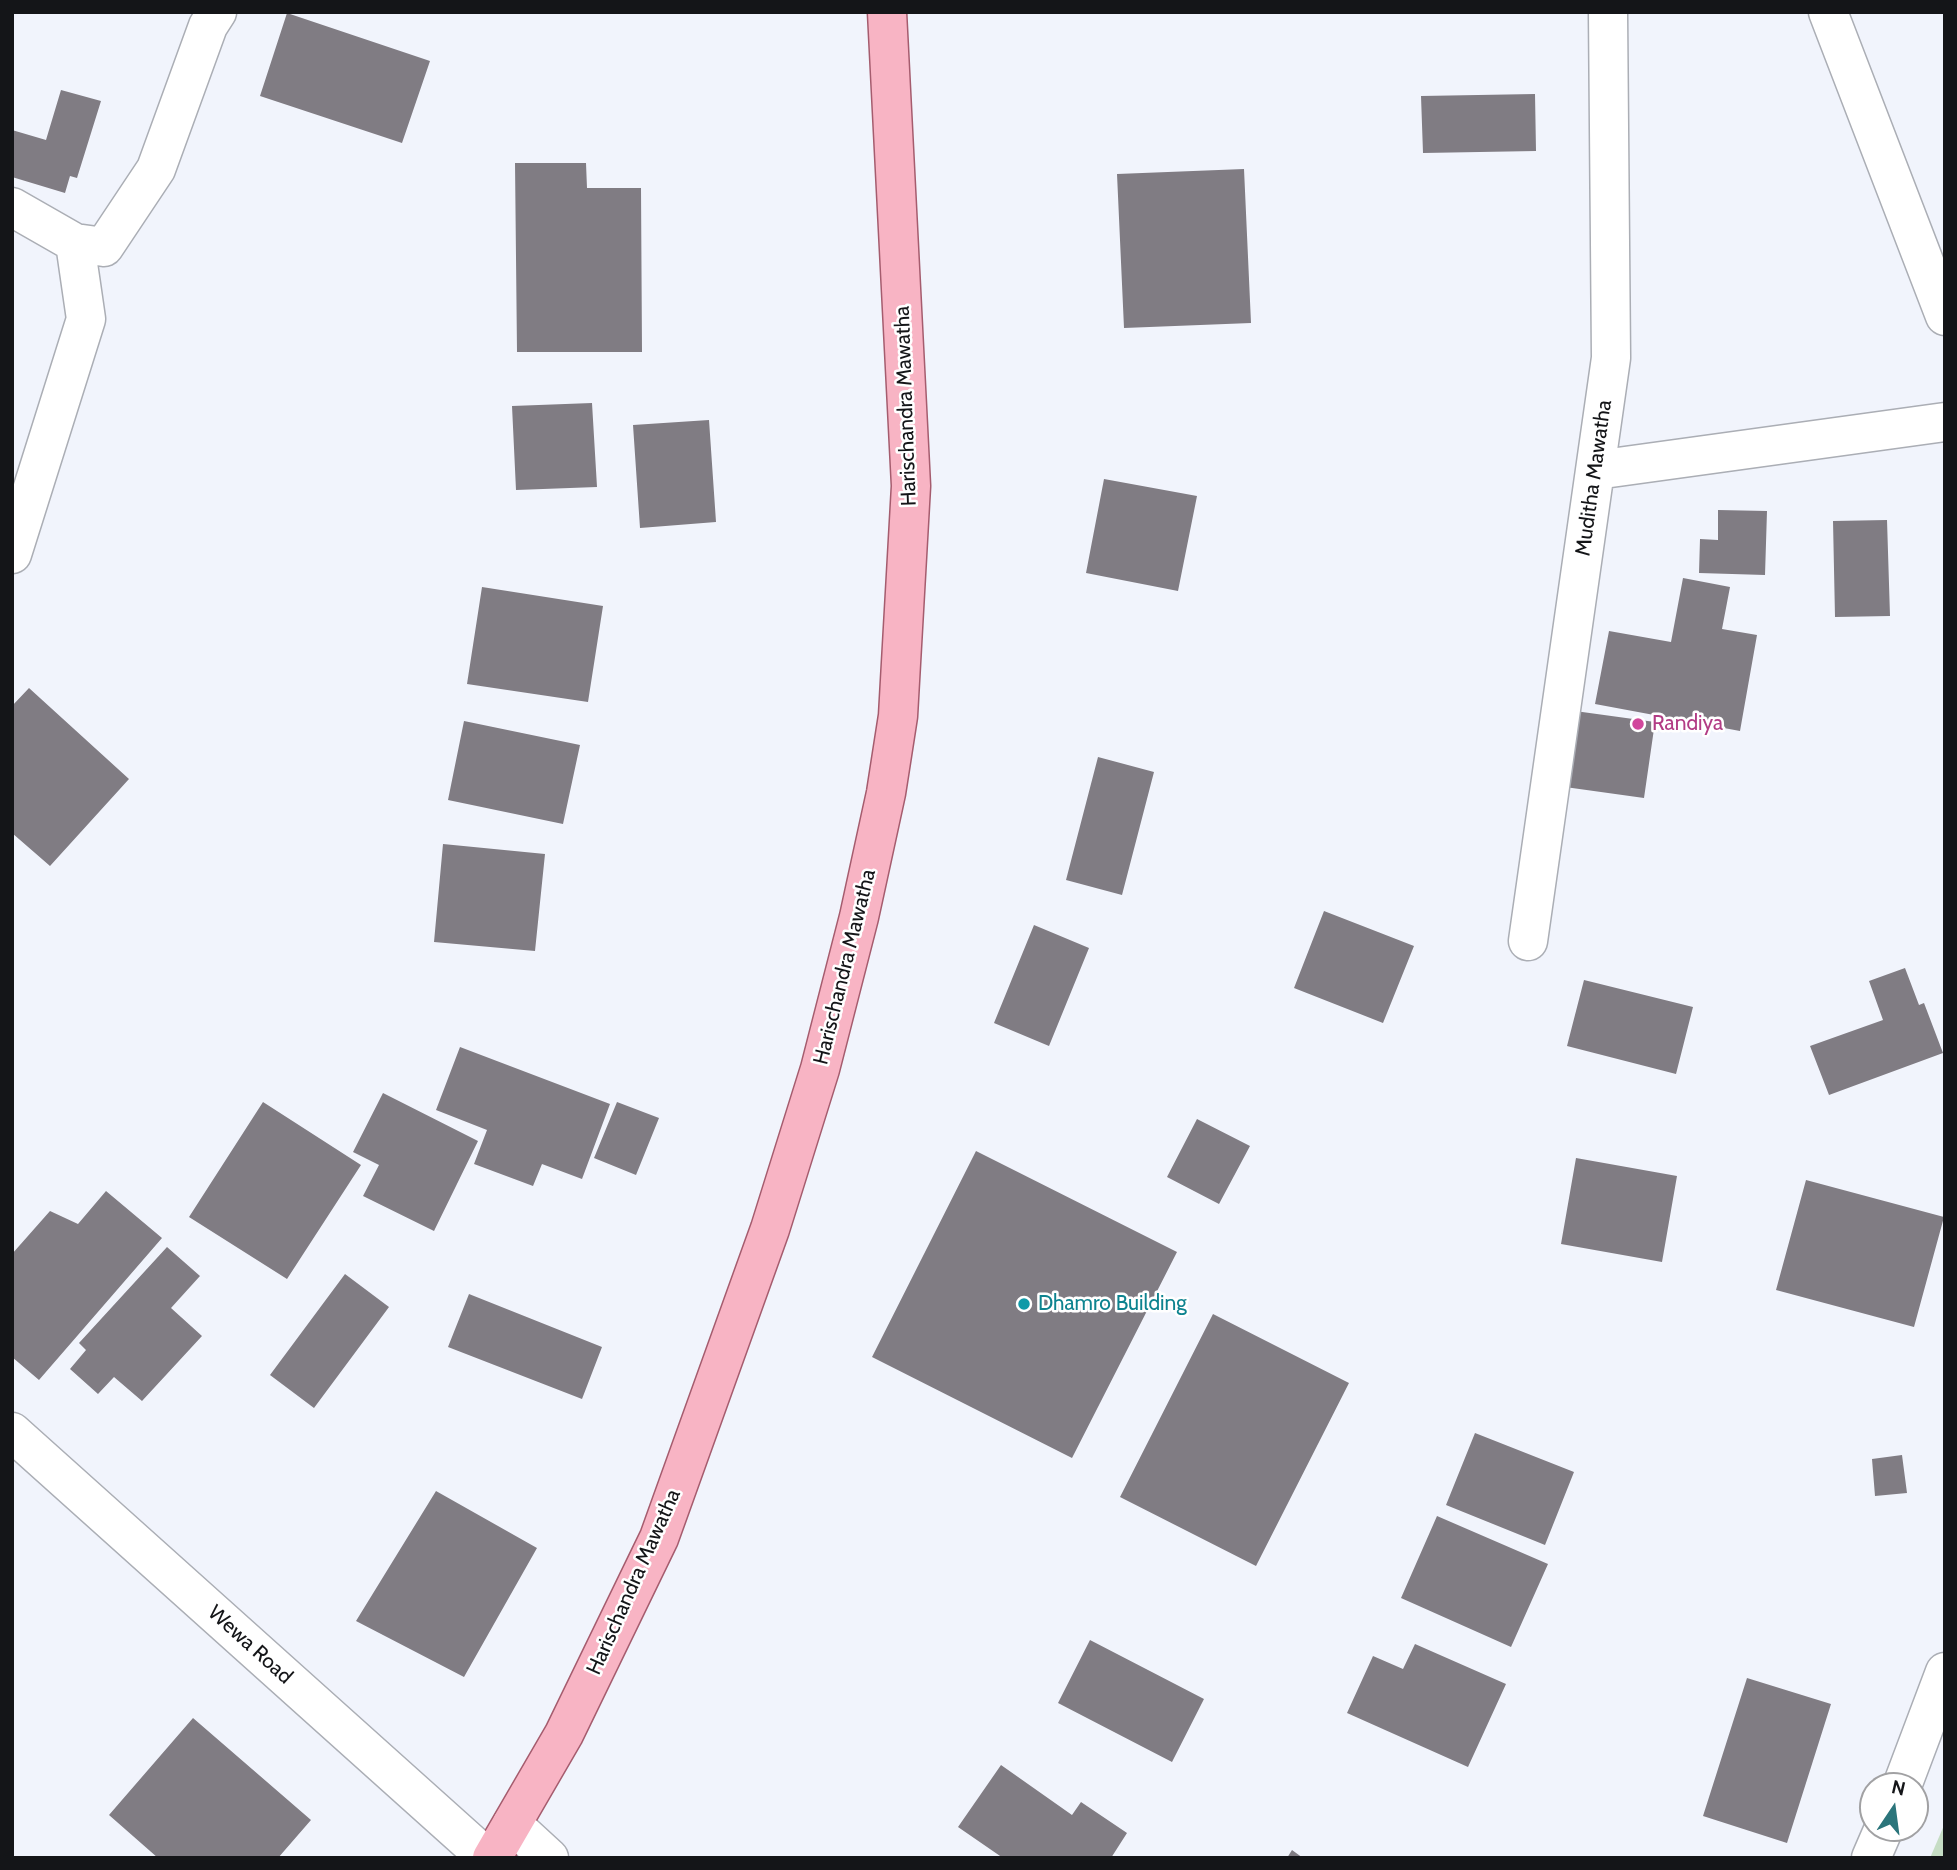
<!DOCTYPE html>
<style>
body{margin:0}
#map{position:relative;width:1957px;height:1870px;overflow:hidden;background:#f1f4fc;font-family:Cabin,sans-serif}
canvas{display:block}
.frame{position:absolute;inset:0;border:14px solid #141518;pointer-events:none}
.north{position:absolute;left:1859px;top:1772px;width:70px;height:70px;box-sizing:border-box;background:#fff;border:2px solid #a1a1a3;border-radius:50%;rotate:13deg;font-size:19px;font-weight:700;line-height:28px;text-align:center;color:#141518}
.north::after{content:'';display:block;margin:auto;width:24px;height:32px;background:#2b757b;clip-path:polygon(50% 0,100% 100%,50% 72%,0 100%)}
</style>
<div id="map">
<canvas width="1957" height="1870"></canvas>
<div class="frame"></div>
<div class="north">N</div>
</div>
<script>
const ctx = document.querySelector('canvas').getContext('2d');
ctx.lineJoin = 'round';
function paint(path, color) {
  ctx.fillStyle = color;
  ctx.fill(path, 'evenodd');
}
function toPath(rows) {
  const path = new Path2D();
  for (const r of rows) {
    path.moveTo(r[0], r[1]);
    for (let i = 2; i < r.length; i += 2) path.lineTo(r[i], r[i + 1]);
  }
  return path;
}
function strokePath(path, color, width, dash) {
  ctx.strokeStyle = color;
  ctx.lineWidth = width;
  ctx.lineCap = dash ? 'butt' : 'round';
  ctx.setLineDash(dash || []);
  ctx.stroke(path);
}
function write(font, color, halo, rows, align = 'center') {
  ctx.font = font + ' Cabin,sans-serif';
  ctx.lineWidth = 5;
  ctx.setLineDash([]);
  ctx.textBaseline = 'middle';
  ctx.strokeStyle = halo;
  ctx.fillStyle = color;
  for (const [text, x, y, turn = 0] of rows) {
    ctx.save();
    ctx.translate(x, y);
    ctx.rotate((+turn || 0) * Math.PI / 180);
    ctx.textAlign = isNaN(turn) ? turn : align;
    if (halo) ctx.strokeText(text, 0, 0);
    ctx.fillText(text, 0, 0);
    ctx.restore();
  }
}
const green = toPath([
 [1945,1823,1945,1858,1930,1858]
]);
const building = toPath([
 [287,13,430,61,402,143,260,96],
 [61,90,101,101,77,178,70,176,65,193,12,177,12,130,46,140],
 [1535,94,1536,151,1423,153,1421,96],
 [515,163,586,163,587,188,641,188,642,352,517,352],
 [1244,169,1251,323,1124,328,1117,174],
 [592,403,597,487,516,490,512,406],
 [709,420,716,522,640,528,633,425],
 [1104,479,1197,496,1178,591,1086,573],
 [1718,510,1767,511,1765,575,1699,573,1700,539,1718,540],
 [1887,520,1890,616,1835,617,1833,521],
 [1683,578,1730,587,1722,629,1757,635,1740,731,1595,704,1609,631,1671,642],
 [482,587,603,606,588,702,467,684],
 [29,688,129,779,50,866,12,833,12,706],
 [1575,711,1655,722,1644,798,1565,787],
 [464,721,580,745,563,824,448,800],
 [1098,757,1154,772,1122,895,1066,880],
 [443,844,545,854,535,951,434,942],
 [1324,911,1414,946,1383,1023,1294,988],
 [1034,925,1089,948,1049,1046,994,1023],
 [1905,968,1919,1005,1924,1003,1943,1053,1829,1095,1810,1046,1883,1020,1869,981],
 [1584,980,1693,1007,1676,1074,1567,1046],
 [460,1047,610,1104,582,1179,542,1164,533,1186,474,1164,487,1130,436,1110],
 [383,1093,478,1141,434,1231,363,1196,379,1165,353,1152],
 [263,1102,361,1165,287,1279,189,1217],
 [617,1102,659,1118,636,1175,594,1158],
 [1197,1119,1250,1146,1219,1204,1167,1177],
 [976,1151,1177,1252,1072,1458,872,1357],
 [1576,1158,1677,1176,1662,1262,1561,1244],
 [1806,1180,1944,1217,1914,1327,1776,1290],
 [106,1191,162,1238,39,1380,12,1357,12,1254,50,1211,78,1224],
 [167,1247,200,1276,171,1308,202,1336,142,1401,114,1377,98,1394,70,1369,86,1350,79,1343],
 [345,1274,389,1307,314,1408,270,1375],
 [469,1294,602,1347,582,1399,448,1347],
 [1213,1314,1349,1383,1256,1566,1120,1497],
 [1475,1433,1574,1472,1545,1545,1446,1505],
 [1902,1455,1907,1493,1875,1496,1872,1459],
 [436,1491,537,1548,464,1677,356,1621],
 [1437,1516,1548,1564,1511,1647,1401,1598],
 [1090,1640,1204,1699,1172,1762,1058,1703],
 [1415,1644,1506,1684,1468,1767,1347,1713,1373,1656,1403,1669],
 [1747,1678,1831,1704,1787,1843,1703,1816],
 [193,1718,311,1820,278,1858,158,1858,109,1815],
 [1001,1765,1072,1815,1081,1802,1127,1833,1111,1858,1003,1858,958,1827],
 [1292,1850,1303,1858,1287,1858]
]);
const minor = toPath([
 [1828,12,1945,316],
 [12,207,75,243,104,247,156,169,208,26,217,12],
 [1596,470,1945,422],
 [12,554,86,319,75,243],
 [1528,941,1611,358,1608,12],
 [12,1432,487,1858],
 [1902,1786,1945,1672],
 [512,1824,549,1858],
 [1871,1858,1884,1828]
]);
const primary = toPath([
 [492,1858,564,1734,659,1538,770,1229,820,1069,859,917,886,793,898,716,911,486,887,12]
]);
const markers = [
 [1638,724,7,"#d1479c"],
 [1024,1304,7,"#0f9aa8"]
];
const streetNames = [
 ["Harischandra Mawatha",906,406,-92],
 ["Muditha Mawatha",1594,478,-82],
 ["Harischandra Mawatha",845,967,-76],
 ["Harischandra Mawatha",634,1582,-66],
 ["Wewa Road",250,1645,42]
];
const hotelNames = [
 ["Randiya",1652,724]
];
const cultureNames = [
 ["Dhamro Building",1038,1304]
];
paint(green, '#c6ddc5');
paint(building, '#807c83');
strokePath(minor, '#abaeb5', 41);
strokePath(primary, '#a55c6e', 41);
strokePath(minor, '#fff', 38);
strokePath(primary, '#f8b4c4', 38);
for (const [x, y, r, color] of markers) {
  const dot = new Path2D();
  dot.arc(x, y, r, 0, 2 * Math.PI);
  ctx.fillStyle = color;
  ctx.fill(dot);
  strokePath(dot, '#fff', 2.5);
}
write('21px', '#141518', '#fff', streetNames);
write('21px', '#b23c85', '#fff', hotelNames, 'left');
write('21px', '#0d838f', '#fff', cultureNames, 'left');
</script>
